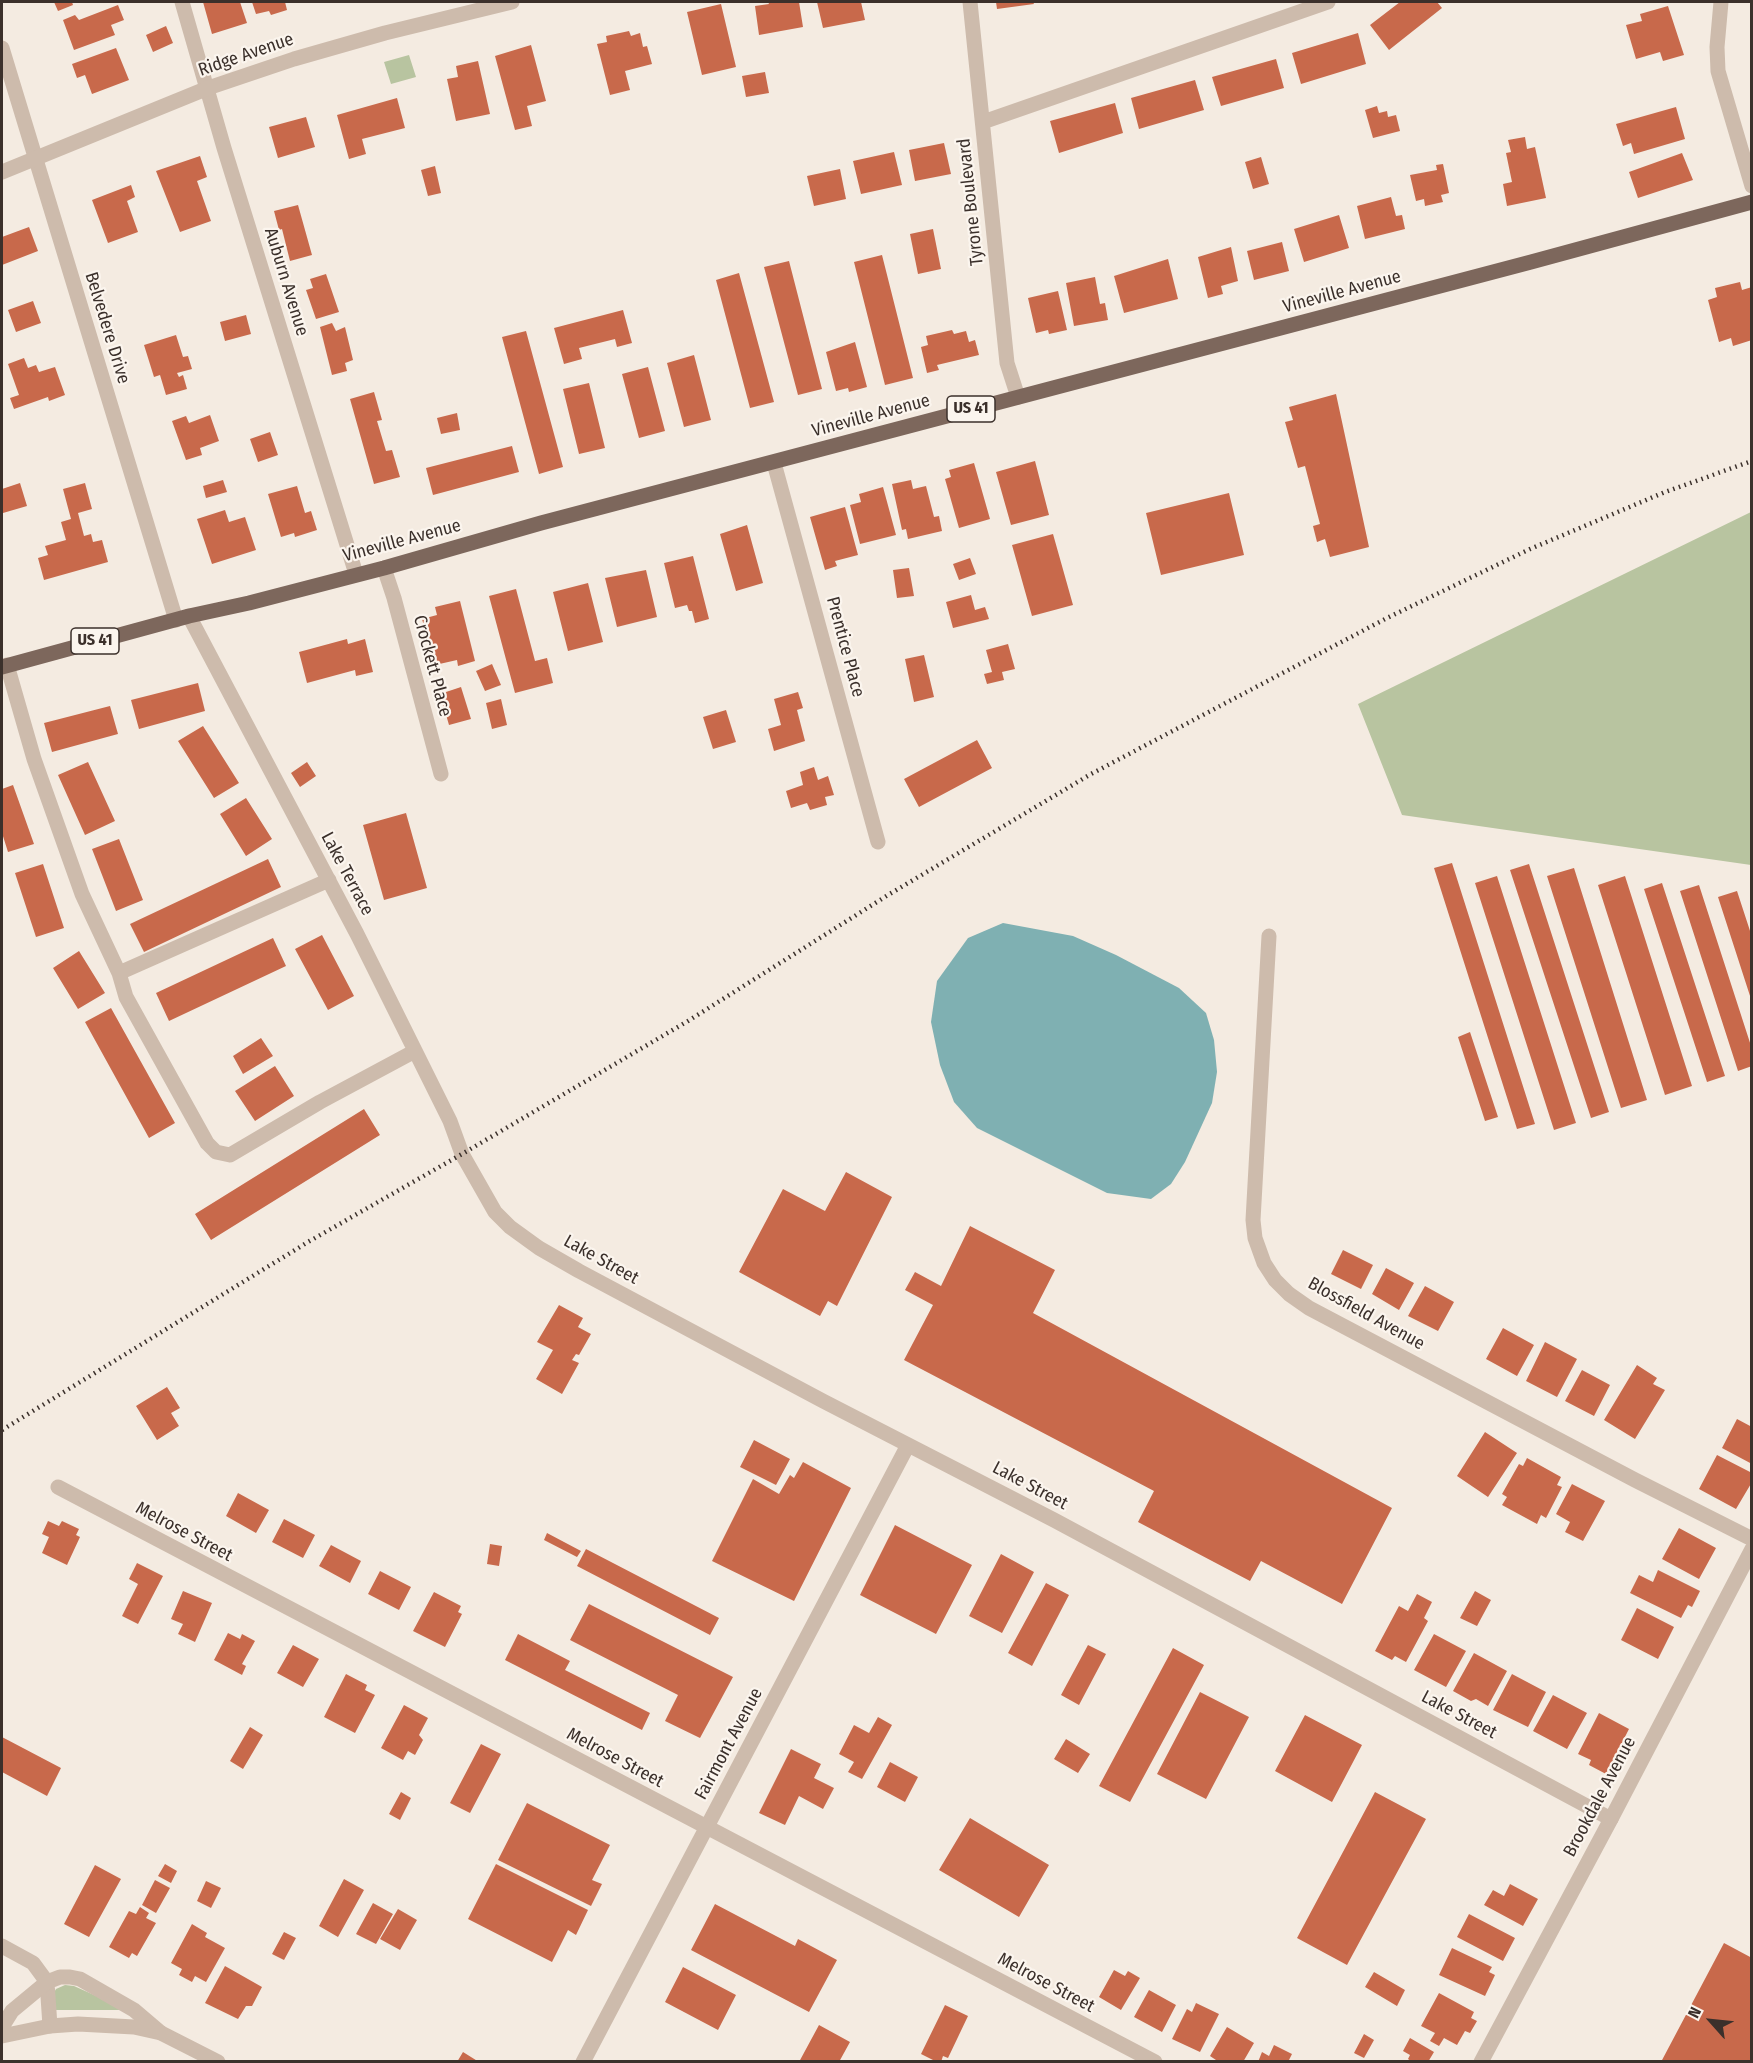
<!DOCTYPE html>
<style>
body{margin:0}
#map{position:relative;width:1753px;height:2063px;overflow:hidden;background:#f4ebe1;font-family:"Fira Sans Condensed",sans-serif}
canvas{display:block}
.frame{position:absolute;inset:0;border:3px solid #3b302b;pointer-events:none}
.north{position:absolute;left:1681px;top:1991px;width:60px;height:60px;-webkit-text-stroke:4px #fbf5ee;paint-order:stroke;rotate:297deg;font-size:16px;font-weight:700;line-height:24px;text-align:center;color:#3b302b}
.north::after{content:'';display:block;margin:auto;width:21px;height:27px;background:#3b302b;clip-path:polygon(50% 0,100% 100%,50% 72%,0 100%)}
</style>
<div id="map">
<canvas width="1753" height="2063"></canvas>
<div class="frame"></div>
<div class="north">N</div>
</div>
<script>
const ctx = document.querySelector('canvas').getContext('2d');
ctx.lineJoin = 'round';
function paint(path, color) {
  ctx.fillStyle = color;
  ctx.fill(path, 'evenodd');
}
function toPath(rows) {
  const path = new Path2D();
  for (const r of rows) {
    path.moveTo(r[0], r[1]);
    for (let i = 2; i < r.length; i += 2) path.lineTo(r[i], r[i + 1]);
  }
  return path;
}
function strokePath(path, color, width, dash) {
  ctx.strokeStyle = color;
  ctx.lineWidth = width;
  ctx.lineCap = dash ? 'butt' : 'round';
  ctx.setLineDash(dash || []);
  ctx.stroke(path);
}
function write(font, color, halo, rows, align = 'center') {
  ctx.font = font + ' "Fira Sans Condensed",sans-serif';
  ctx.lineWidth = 4.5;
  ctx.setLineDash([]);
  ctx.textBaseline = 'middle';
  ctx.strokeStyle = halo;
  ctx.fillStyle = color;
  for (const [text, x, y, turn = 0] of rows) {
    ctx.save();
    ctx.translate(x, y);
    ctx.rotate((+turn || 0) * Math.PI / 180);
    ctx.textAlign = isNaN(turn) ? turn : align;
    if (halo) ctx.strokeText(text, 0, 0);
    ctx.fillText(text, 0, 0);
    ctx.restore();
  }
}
const green = toPath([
 [409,55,416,77,391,84,384,62],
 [1751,512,1751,865,1402,815,1358,704],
 [65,1985,74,1986,103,1999,122,2010,55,2010,52,1996,56,1989]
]);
const water = toPath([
 [1003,923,1073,936,1116,955,1179,988,1206,1013,1214,1040,1217,1072,1212,1103,1185,1162,1171,1184,1151,1199,1107,1193,977,1128,954,1102,940,1065,931,1022,937,981,968,938]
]);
const building = toPath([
 [54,2,72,2,73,5,58,11],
 [203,2,240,2,247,23,212,34],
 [252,2,285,2,287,10,271,15,269,11,256,14],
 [768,2,799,2,803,27,759,35,755,6,769,4],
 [817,2,861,2,865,20,823,28],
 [996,2,1033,2,1034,4,997,9],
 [1400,2,1437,2,1442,8,1389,50,1370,25],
 [721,4,736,67,702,75,687,12],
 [118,5,124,20,111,25,115,35,74,50,63,20,75,15,79,20],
 [1668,6,1684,55,1663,61,1660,52,1636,59,1626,25,1642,21,1640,14],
 [166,26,173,43,153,52,146,35],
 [629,31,631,36,640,33,643,47,647,46,652,64,625,71,630,90,610,95,597,44,607,42,606,36],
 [1358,33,1366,64,1301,84,1292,53],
 [531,45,546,101,527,106,532,126,515,130,495,56],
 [116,48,129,80,92,94,85,75,77,78,72,64],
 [1276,59,1284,88,1221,106,1212,77],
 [478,61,490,114,456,121,447,79,458,77,456,66],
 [765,72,769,93,746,97,742,76],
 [1195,80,1204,110,1139,129,1131,98],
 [397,98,405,128,362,139,366,154,349,159,337,115],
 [1115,103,1123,133,1059,153,1050,121],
 [1377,106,1379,113,1387,111,1388,117,1396,115,1400,131,1373,138,1365,110],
 [1676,107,1685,139,1634,154,1631,143,1623,146,1616,124],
 [306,117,315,147,278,158,269,127],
 [1525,137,1527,149,1535,147,1546,198,1507,206,1503,184,1512,182,1506,153,1511,152,1508,140],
 [944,143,951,174,915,181,909,150],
 [894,152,902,185,861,194,853,161],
 [1682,153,1693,180,1638,198,1629,172],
 [200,156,207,177,197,181,211,221,180,232,156,171],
 [1261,157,1269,184,1253,189,1245,162],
 [1443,164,1449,193,1441,195,1443,202,1425,206,1424,199,1416,201,1410,175,1437,170,1436,165],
 [435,166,441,193,428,196,421,170],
 [840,169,846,199,814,206,807,176],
 [131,185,135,197,127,201,138,232,108,243,92,200],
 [1391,197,1396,216,1402,215,1405,229,1365,239,1357,206],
 [298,205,312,255,290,261,282,229,279,230,274,211],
 [1339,215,1349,248,1304,262,1294,229],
 [29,227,38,251,2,265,2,237],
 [933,229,941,269,918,274,910,234],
 [1282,242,1289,271,1254,280,1247,251],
 [1231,247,1238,281,1221,286,1223,294,1208,298,1198,257],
 [882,255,913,378,885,385,854,262],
 [1168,259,1178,299,1124,313,1114,276],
 [789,261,822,389,798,395,764,267],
 [739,273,774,402,750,408,716,280],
 [326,274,339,312,316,319,306,290,313,288,310,279],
 [1095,277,1100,304,1105,303,1108,320,1074,326,1066,283],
 [1740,282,1742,290,1752,287,1752,340,1733,346,1731,338,1719,342,1708,300,1717,297,1715,288],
 [1058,291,1067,330,1049,334,1048,330,1036,333,1028,298],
 [33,301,41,323,16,332,8,310],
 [623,310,632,343,617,347,615,339,579,348,582,359,564,364,554,328],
 [246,315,251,334,225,341,220,322],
 [332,323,336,331,345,327,353,360,345,363,347,371,332,375,320,327],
 [952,330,954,334,966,331,969,342,975,340,979,355,937,365,939,370,927,373,921,347,928,345,926,336],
 [526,331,563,467,539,474,502,337],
 [176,335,183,357,188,356,192,369,177,373,179,377,183,375,187,389,166,395,160,375,154,377,144,345],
 [855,342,867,387,849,392,848,388,836,391,826,352],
 [694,355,711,420,684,427,667,363],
 [24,358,28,368,36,365,39,372,55,367,65,395,49,401,48,397,14,409,10,398,19,395,8,364],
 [648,367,665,431,639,438,622,374],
 [589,383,605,448,579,454,563,389],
 [374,392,382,420,377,421,386,451,392,450,400,477,374,484,350,399],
 [1336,394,1369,547,1330,557,1325,539,1317,542,1313,526,1320,524,1305,466,1298,468,1285,422,1293,420,1289,407],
 [457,413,460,430,441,434,437,418],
 [210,415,219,441,200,448,202,455,186,460,172,421,186,416,189,423],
 [270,432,278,455,258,462,250,439],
 [512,446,519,472,433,495,426,468],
 [1035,461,1049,515,1011,525,996,472],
 [974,463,990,519,959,528,945,479,951,477,949,470],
 [223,480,227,492,206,498,203,486],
 [911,480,913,489,926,486,934,517,939,516,942,531,908,539,906,529,902,530,892,484],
 [20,483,27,506,3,513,2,489],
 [85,483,92,509,78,513,84,536,91,534,93,542,102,540,108,562,44,580,38,558,48,555,45,546,66,540,61,522,71,519,63,489],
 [297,486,305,513,311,511,317,530,295,537,294,533,281,537,268,494],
 [883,487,896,535,860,544,850,505,861,502,859,494],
 [1229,493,1244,555,1161,575,1146,513],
 [845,507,858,555,835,561,837,566,825,570,810,517],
 [225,510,229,522,245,517,256,550,212,564,197,519],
 [747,525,763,583,736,591,720,534],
 [1053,534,1073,605,1032,616,1012,545],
 [693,556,709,619,695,623,692,611,689,611,687,605,675,608,664,563],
 [970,558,976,574,959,580,953,564],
 [909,568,914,596,897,598,893,570],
 [646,570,657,617,617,627,605,578],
 [588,583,603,642,568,651,553,592],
 [516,589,535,661,547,658,553,683,515,693,489,596],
 [971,595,975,610,985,607,989,619,953,628,946,602],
 [460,601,475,661,458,666,457,660,435,665,422,619,437,615,435,607],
 [347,639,348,644,365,639,373,672,356,676,355,670,307,683,299,652],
 [1008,644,1015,669,1002,672,1004,680,987,684,984,674,992,672,986,650],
 [924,655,934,697,914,702,905,659],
 [492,664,501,685,485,691,476,671],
 [198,683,205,711,139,729,131,700],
 [461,687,471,719,449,725,440,694],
 [798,692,803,708,797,710,805,741,774,751,768,729,781,725,774,699],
 [501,699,507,725,492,729,486,703],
 [110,706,118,734,52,752,44,723],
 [726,710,736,742,713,749,703,717],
 [203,726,239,783,214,798,178,741],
 [977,740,992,768,919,807,904,779],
 [88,762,115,821,85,835,58,775],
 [307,762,316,776,300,787,291,773],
 [814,767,818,780,828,776,834,795,825,797,827,805,810,810,807,803,791,808,786,791,803,785,800,772],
 [13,785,34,844,8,852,2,833,2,789],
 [246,798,272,839,246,856,220,814],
 [406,813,427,888,384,900,363,825],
 [119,839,143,900,116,911,92,849],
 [268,859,281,887,144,952,130,924],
 [1452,863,1535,1124,1517,1129,1434,868],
 [43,864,64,928,36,937,15,873],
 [1529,864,1609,1112,1591,1118,1510,870],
 [1574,868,1647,1100,1621,1108,1547,876],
 [1497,876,1576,1123,1554,1130,1475,883],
 [1625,876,1692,1086,1665,1095,1598,885],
 [1662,883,1725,1076,1707,1082,1644,889],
 [1699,885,1752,1049,1752,1066,1738,1071,1680,891],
 [1737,891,1752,937,1751,999,1718,897],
 [322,935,354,996,328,1010,295,949],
 [273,938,286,966,169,1021,156,993],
 [79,951,105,993,78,1009,53,968],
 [111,1008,175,1123,149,1138,85,1022],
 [1470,1032,1498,1117,1485,1121,1458,1037],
 [261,1038,273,1056,243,1074,233,1056],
 [275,1066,294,1096,255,1121,235,1091],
 [364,1109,380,1135,211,1240,195,1214],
 [846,1172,892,1197,837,1306,828,1301,820,1316,739,1272,783,1189,825,1211],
 [970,1226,1055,1270,1033,1313,1392,1508,1342,1604,1261,1561,1250,1581,1138,1522,1154,1491,904,1360,933,1305,905,1290,915,1272,941,1286],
 [1343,1250,1373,1265,1361,1289,1331,1274],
 [1386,1268,1414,1283,1399,1310,1372,1294],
 [1425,1286,1454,1302,1438,1331,1408,1316],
 [559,1305,583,1318,578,1327,591,1334,579,1355,576,1354,572,1360,579,1363,562,1394,536,1379,553,1350,537,1342],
 [1503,1328,1534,1345,1517,1376,1486,1359],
 [1545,1342,1577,1359,1557,1397,1526,1381],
 [1637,1365,1657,1378,1653,1384,1665,1390,1635,1439,1604,1420],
 [1582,1370,1610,1385,1594,1416,1565,1401],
 [167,1387,180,1408,171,1413,179,1426,157,1440,136,1406],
 [1737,1419,1752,1427,1752,1464,1722,1448],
 [1485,1432,1517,1453,1488,1497,1457,1476],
 [754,1440,790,1459,776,1485,740,1467],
 [1717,1455,1752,1473,1752,1482,1736,1509,1699,1489],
 [1527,1458,1561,1477,1557,1485,1562,1487,1546,1518,1541,1515,1537,1524,1502,1505,1507,1497,1502,1494,1519,1464,1523,1466],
 [803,1462,851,1488,794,1601,712,1561,753,1479,779,1494,790,1475,794,1478],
 [1572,1484,1605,1501,1583,1541,1565,1532,1570,1522,1556,1514],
 [238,1493,269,1510,256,1533,226,1516],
 [284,1519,315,1535,303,1558,272,1542],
 [48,1521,59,1526,62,1521,79,1529,76,1535,80,1537,67,1565,42,1553,49,1537,42,1534],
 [895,1525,972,1565,936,1634,860,1595],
 [1679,1528,1716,1548,1699,1579,1662,1559],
 [547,1533,581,1551,577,1557,544,1540],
 [490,1544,502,1546,499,1566,487,1564],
 [331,1545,361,1561,350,1583,319,1566],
 [586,1549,719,1618,710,1635,577,1566],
 [1001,1554,1034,1572,1002,1633,969,1616],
 [137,1563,163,1576,138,1624,122,1616,138,1584,129,1579],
 [1658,1570,1700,1591,1692,1607,1688,1605,1681,1618,1630,1593,1639,1575,1653,1582],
 [380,1571,411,1587,399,1610,368,1594],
 [1046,1583,1069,1595,1032,1666,1008,1653],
 [183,1591,212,1603,195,1642,178,1634,183,1624,171,1619],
 [1475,1591,1491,1600,1477,1626,1460,1618],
 [434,1592,461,1606,458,1612,462,1614,445,1647,413,1631],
 [1417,1594,1432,1602,1424,1618,1428,1621,1406,1662,1395,1656,1392,1660,1375,1651,1399,1606,1408,1611],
 [589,1604,733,1677,700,1738,665,1721,678,1695,570,1640],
 [1637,1608,1674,1627,1658,1659,1621,1640],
 [228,1633,240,1639,242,1634,255,1641,242,1664,246,1666,242,1675,214,1660],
 [518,1634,570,1661,565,1670,650,1713,642,1730,505,1660],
 [1434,1634,1466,1651,1446,1687,1414,1670],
 [293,1645,319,1659,303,1687,277,1673],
 [1088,1645,1106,1654,1079,1705,1061,1695],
 [1173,1648,1204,1665,1130,1802,1099,1786],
 [1474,1653,1507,1671,1488,1706,1476,1699,1471,1701,1453,1691],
 [346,1674,367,1685,365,1690,375,1695,355,1733,324,1717],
 [1512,1674,1546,1692,1528,1727,1493,1710],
 [1200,1692,1249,1717,1206,1799,1157,1774],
 [1553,1695,1587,1713,1567,1749,1533,1731],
 [404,1705,428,1718,419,1735,423,1740,415,1755,408,1751,403,1760,381,1748],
 [1599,1713,1629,1729,1606,1774,1589,1765,1591,1760,1578,1754],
 [1305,1715,1362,1745,1332,1802,1275,1771],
 [878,1717,892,1725,862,1779,848,1772,854,1762,839,1754,854,1725,869,1733],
 [250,1727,263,1735,243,1769,230,1761],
 [2,1737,61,1768,47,1796,2,1772],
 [1066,1739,1090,1754,1078,1773,1054,1759],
 [481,1744,501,1754,470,1813,450,1803],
 [791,1749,821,1764,814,1778,834,1788,823,1809,799,1796,785,1825,759,1813],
 [890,1762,918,1777,905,1802,877,1787],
 [401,1792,411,1798,400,1820,389,1814],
 [1375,1792,1426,1819,1347,1965,1297,1938],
 [527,1803,610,1845,592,1880,602,1884,591,1906,498,1860],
 [970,1818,1049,1865,1019,1917,939,1870],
 [165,1864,177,1871,171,1883,158,1876],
 [496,1864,588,1910,576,1935,568,1930,552,1962,468,1919],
 [95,1865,121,1879,89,1937,64,1924],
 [344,1879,364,1890,338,1937,319,1926],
 [155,1880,170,1888,156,1913,142,1905],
 [206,1881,221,1888,211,1908,197,1901],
 [1510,1884,1538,1899,1523,1926,1484,1905,1493,1890,1504,1896],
 [373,1903,393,1914,376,1944,356,1934],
 [715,1904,795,1946,798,1939,837,1960,809,2012,691,1950],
 [140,1907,149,1913,146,1918,156,1923,137,1956,132,1953,129,1958,109,1947,129,1911,136,1914],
 [398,1909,417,1920,400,1950,380,1939],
 [1469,1914,1515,1938,1503,1961,1457,1937],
 [192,1924,207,1933,205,1937,225,1948,206,1982,195,1976,192,1982,179,1975,182,1969,171,1963],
 [284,1932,296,1938,284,1960,272,1954],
 [1724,1943,1752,1958,1752,2062,1661,2062],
 [1452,1948,1492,1967,1489,1972,1495,1975,1485,1996,1439,1975],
 [225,1966,262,1987,252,2006,246,2006,238,2019,205,2003],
 [683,1967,736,1995,718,2030,665,2002],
 [1114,1970,1125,1976,1128,1971,1140,1978,1121,2010,1099,1997],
 [1374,1972,1405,1990,1397,2006,1365,1987],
 [1149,1990,1176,2005,1162,2032,1134,2017],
 [1439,1993,1474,2012,1471,2018,1477,2021,1470,2033,1465,2031,1457,2045,1444,2038,1439,2046,1430,2041,1435,2033,1421,2026],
 [1196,2003,1219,2014,1200,2052,1172,2039,1187,2009,1192,2012],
 [945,2005,968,2016,948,2058,943,2056,941,2062,937,2062,921,2054],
 [819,2025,850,2042,839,2062,799,2062],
 [1227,2027,1254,2043,1243,2062,1219,2062,1210,2056],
 [1364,2034,1374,2040,1364,2058,1354,2053],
 [1410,2038,1434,2052,1428,2062,1412,2062,1408,2059,1410,2055,1403,2051],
 [1274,2045,1292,2054,1288,2062,1258,2062,1262,2052,1269,2056],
 [463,2052,479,2062,457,2062]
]);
const minor = toPath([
 [182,2,224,148,356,574],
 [970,2,1007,363,1018,397],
 [1721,2,1717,47,1718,71,1752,186],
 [2,48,176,620],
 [983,122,1328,2],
 [774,463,878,842],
 [384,568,394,598,441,774],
 [189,616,357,934,450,1121,462,1154,495,1212,510,1227,539,1248,579,1271,823,1401,1054,1520,1611,1819],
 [7,665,34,759,82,894,119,973,126,997,207,1143,216,1152,230,1155,320,1102,415,1051],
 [1269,936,1253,1220,1255,1238,1264,1263,1275,1280,1289,1294,1309,1308,1635,1480,1752,1539],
 [119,973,329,880],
 [58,1487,1155,2062],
 [2,1946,33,1963,47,1982,50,2026],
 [47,1982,60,1977,70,1977,80,1979,134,2010,161,2033],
 [583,2062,908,1445]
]);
const tertiary = toPath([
 [2,172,208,88,294,59,385,33,512,2],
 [2,2027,12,2011,47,1982],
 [2,2036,50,2026,78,2024,134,2027,161,2033,218,2062],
 [1481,2062,1611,1819,1752,1549]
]);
const primary = toPath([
 [2,667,189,616,249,603,384,568,541,523,1531,262,1752,202]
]);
const rail = toPath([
 [2,1430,308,1242,462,1154,688,1021,888,895,1091,774,1387,618,1530,549,1665,492,1752,461]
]);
const shields = [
 [971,409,48],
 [95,641,48]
];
const shieldNames = [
 ["US 41",971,409],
 ["US 41",95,641]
];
const streetNames = [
 ["Ridge Avenue",246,55,-19],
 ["Tyrone Boulevard",971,202,-96],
 ["Auburn Avenue",286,282,73],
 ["Vineville Avenue",1342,292,-15],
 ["Belvedere Drive",107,328,73],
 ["Vineville Avenue",871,416,-15],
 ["Vineville Avenue",402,541,-15],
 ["Prentice Place",845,647,75],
 ["Crockett Place",432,666,75],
 ["Lake Terrace",347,874,62],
 ["Lake Street",601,1260,29],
 ["Blossfield Avenue",1366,1314,29],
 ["Lake Street",1030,1486,28],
 ["Melrose Street",184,1532,28],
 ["Lake Street",1459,1715,28],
 ["Fairmont Avenue",729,1744,-62],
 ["Melrose Street",615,1758,28],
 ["Brookdale Avenue",1600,1797,-62],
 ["Melrose Street",1046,1983,28]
];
paint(green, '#b8c4a0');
paint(water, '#7fb0b2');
paint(building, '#c8694b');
strokePath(minor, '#cdbbac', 15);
strokePath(tertiary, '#cdbbac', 15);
strokePath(primary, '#7d675c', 15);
strokePath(rail, '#3b302b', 4.5, [1.5, 4.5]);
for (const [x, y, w] of shields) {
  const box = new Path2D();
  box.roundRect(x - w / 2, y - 13, w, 26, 4.5);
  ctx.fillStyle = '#fbf5ee';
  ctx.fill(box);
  strokePath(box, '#3b302b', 1.5);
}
write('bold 16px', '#3b302b', null, shieldNames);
write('18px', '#3b302b', '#fbf5ee', streetNames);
</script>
